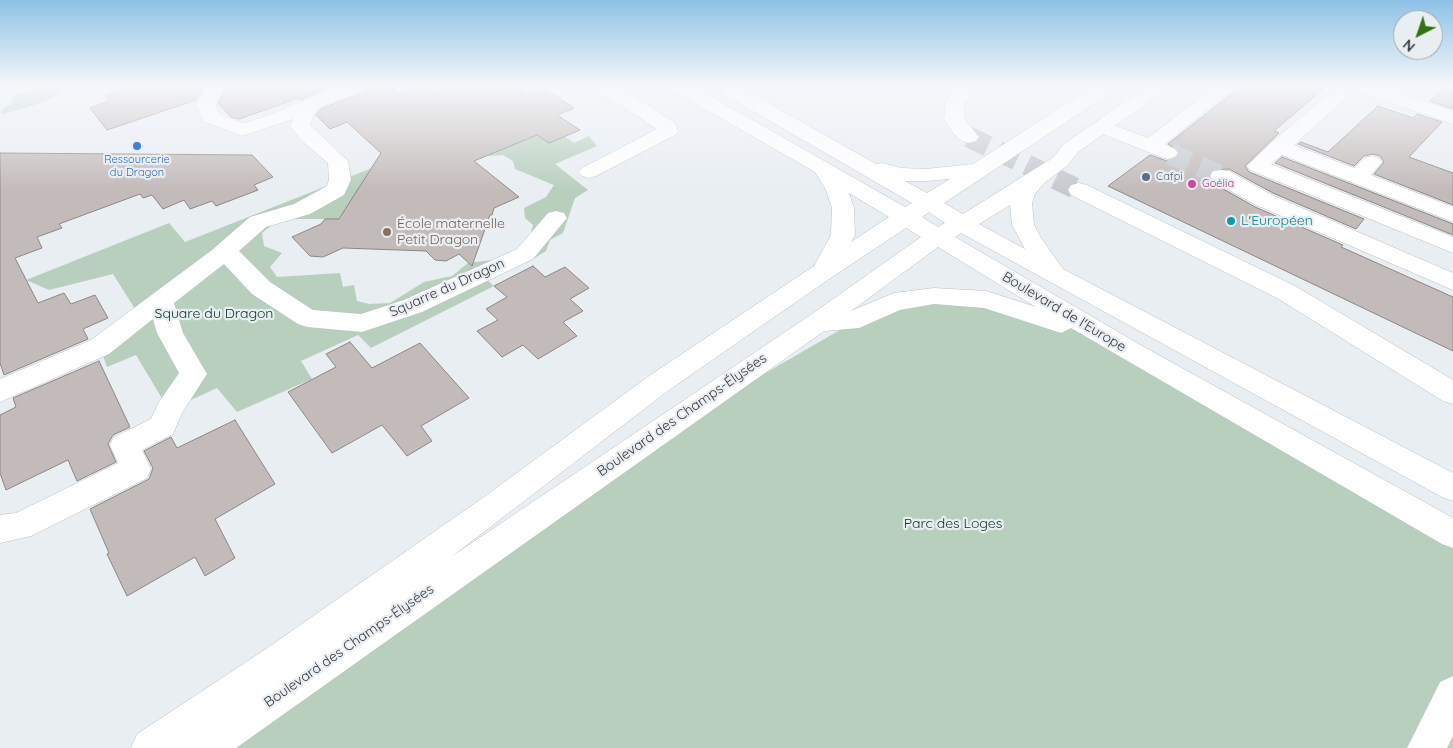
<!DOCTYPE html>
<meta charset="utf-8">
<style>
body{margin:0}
#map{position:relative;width:1453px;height:748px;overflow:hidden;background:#e9eef3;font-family:Quicksand,sans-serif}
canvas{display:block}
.north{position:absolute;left:1393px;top:10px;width:50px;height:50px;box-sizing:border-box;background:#e9eef3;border:1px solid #a3a6aa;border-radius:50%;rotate:221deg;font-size:14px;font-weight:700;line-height:20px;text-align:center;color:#393b3d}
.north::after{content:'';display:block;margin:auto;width:18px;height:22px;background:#317310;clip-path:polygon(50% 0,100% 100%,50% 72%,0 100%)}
</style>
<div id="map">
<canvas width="1453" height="748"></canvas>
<div class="north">N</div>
</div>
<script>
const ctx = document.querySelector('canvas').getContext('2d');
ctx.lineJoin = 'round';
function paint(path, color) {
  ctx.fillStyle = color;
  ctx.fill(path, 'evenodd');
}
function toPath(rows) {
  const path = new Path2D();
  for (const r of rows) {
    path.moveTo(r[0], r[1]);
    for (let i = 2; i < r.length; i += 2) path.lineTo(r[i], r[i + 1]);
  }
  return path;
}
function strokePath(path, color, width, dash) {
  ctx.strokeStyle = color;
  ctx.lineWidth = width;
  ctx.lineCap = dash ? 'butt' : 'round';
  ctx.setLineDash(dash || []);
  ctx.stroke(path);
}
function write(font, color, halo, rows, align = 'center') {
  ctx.font = font + ' Quicksand,sans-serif';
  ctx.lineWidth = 4.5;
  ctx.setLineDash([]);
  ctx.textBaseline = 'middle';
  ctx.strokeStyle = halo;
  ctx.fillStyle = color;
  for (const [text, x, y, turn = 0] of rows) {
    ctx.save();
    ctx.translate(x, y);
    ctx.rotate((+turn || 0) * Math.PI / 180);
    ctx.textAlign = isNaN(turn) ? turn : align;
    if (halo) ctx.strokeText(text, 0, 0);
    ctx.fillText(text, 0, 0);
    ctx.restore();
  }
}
const green = toPath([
 [50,86,56,88,69,86,67,90,45,102,0,115,4,108,13,103,11,98,17,94],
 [511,135,521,142,537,135,564,136,574,143,589,136,597,146,555,164,588,190,575,198,563,233,550,240,546,251,528,262,506,270,487,280,494,286,371,348,358,335,301,361,312,379,237,412,217,388,169,410,136,355,107,367,100,347,142,320,113,274,49,290,26,280,169,223,185,242,372,168,339,219,280,219,262,233,264,246,282,253,270,267,277,277,340,273,343,287,354,285,357,301,369,304,390,303,424,282,452,276,468,263,515,257,527,248,533,225,525,218,524,208,546,197,554,185,515,169,513,161,503,155,489,156,479,148],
 [934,296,1043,317,1134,354,1453,534,1453,748,203,748,622,456,859,319]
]);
const building = toPath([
 [135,85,206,85,196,100,107,130,90,108,109,101,105,95,135,85],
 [228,85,335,85,300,100,299,98,239,119,231,117,218,103,228,85],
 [369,85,395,85,396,94,421,85,430,91,447,85,515,85,527,94,543,88,574,108,557,115,580,130,549,143,537,135,474,161,519,197,494,208,492,215,490,215,472,266,459,254,446,261,435,260,426,251,343,248,323,257,310,256,292,237,321,224,325,219,339,219,381,153,347,122,330,129,316,115,321,109,366,91,369,85],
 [1243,85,1328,85,1274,131,1279,133,1245,166,1249,172,1364,219,1356,229,1273,193,1229,169,1211,170,1208,175,1211,182,1255,207,1343,245,1341,247,1453,297,1453,351,1108,186,1150,155,1167,161,1176,158,1180,152,1168,144,1243,85],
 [1445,85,1453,85,1453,109,1430,101,1445,85],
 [1378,106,1413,118,1417,114,1442,122,1409,157,1453,173,1453,205,1374,174,1384,162,1380,156,1373,154,1364,156,1354,166,1298,144,1301,142,1328,152,1378,106],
 [0,153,252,155,273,177,254,185,258,190,216,206,212,201,190,209,184,200,163,209,152,195,143,198,140,194,59,224,62,228,37,237,42,248,15,258,38,303,64,293,71,304,95,295,108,318,83,329,88,339,4,375,0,363,0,153],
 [1282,157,1453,224,1453,235,1275,163,1282,157],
 [533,266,545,277,565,267,589,288,570,299,583,311,563,322,577,336,538,359,523,345,502,357,477,331,498,320,486,309,507,297,494,286,533,266],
 [350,342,372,368,420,343,469,398,421,426,432,441,407,456,382,425,332,453,288,392,336,367,326,354,350,342],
 [99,361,130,427,113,435,108,444,116,462,77,481,68,460,6,490,0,473,0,415,16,407,13,398,99,361],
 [235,420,275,484,215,519,235,558,205,576,195,557,127,596,107,554,109,553,90,509,149,479,153,468,144,451,171,437,177,448,235,420]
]);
const minorTunnel = toPath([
 [969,137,1079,190],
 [1170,154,1221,176]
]);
const minor = toPath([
 [208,85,226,85,216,104,219,114,243,123,264,117,341,85,367,85,365,89,320,107,314,114,310,125,348,161,351,180,344,195,310,214,266,227,239,251,270,282,313,310,361,314,404,300,517,249,548,213,556,211,564,213,567,218,533,259,422,312,362,332,307,327,298,324,252,294,224,264,174,303,183,333,207,374,182,413,173,434,142,450,151,469,147,478,31,536,0,543,0,515,16,513,118,463,110,445,114,437,151,419,159,402,179,373,157,333,153,319,109,354,0,402,0,379,91,340,212,250,250,217,294,204,327,186,329,180,328,163,302,141,293,130,290,126,293,119,242,136,203,121,196,104,208,85],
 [594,85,616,85,675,123,678,131,675,135,596,176,589,178,582,176,578,172,582,168,657,129,596,89,594,85],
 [963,85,985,85,964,103,964,119,979,137,976,141,969,143,962,141,952,132,944,119,946,102,956,89,963,85],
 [1217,85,1238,85,1165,144,1175,149,1178,153,1175,157,1168,159,1161,157,1095,131,1092,127,1095,123,1102,121,1148,138,1217,85],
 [1339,85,1378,85,1453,111,1453,124,1355,90,1294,145,1354,168,1365,158,1372,156,1379,158,1382,162,1371,175,1453,207,1453,222,1282,155,1271,164,1453,237,1453,253,1250,170,1247,166,1272,142,1339,85],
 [1221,170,1229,171,1272,195,1453,273,1453,290,1256,205,1213,181,1210,176,1213,171,1221,170],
 [1079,183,1087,185,1295,286,1453,380,1453,404,1443,401,1277,298,1071,195,1068,190,1071,185,1079,183],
 [1453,676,1453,736,1447,748,1407,748,1440,682,1453,676]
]);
const major = toPath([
 [668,85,691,85,905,207,912,203,715,89,713,85,736,85,876,164,882,163,901,168,926,169,973,164,1096,85,1118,85,1116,89,944,203,963,214,1054,157,1064,144,1150,85,1172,85,1078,152,1068,165,1044,183,1035,194,1032,203,1034,225,1041,238,1063,269,1453,473,1453,501,1442,497,961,233,955,237,1144,347,1453,518,1453,548,1442,544,1071,328,1061,333,984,308,934,304,900,310,859,328,824,331,236,748,131,748,137,734,263,651,484,497,649,376,814,266,831,235,832,208,826,190,815,172,670,89,668,85],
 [950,179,927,193,905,181,926,181,950,179],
 [849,193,889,217,851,242,855,235,854,208,849,193],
 [1010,205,1012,225,1025,249,979,224,1010,205],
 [929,212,945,223,938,227,922,217,929,212],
 [906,228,921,237,809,316,451,557,669,390,832,277,906,228],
 [938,247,1036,307,986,291,934,288,894,293,851,311,938,247]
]);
const markers = [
 [137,146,5,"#3f7fe0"],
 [1146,177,5,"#5c6f8a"],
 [1192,184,5,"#d1479c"],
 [1231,221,5,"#0f9aa8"],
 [387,232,5,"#8d6e63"]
];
const farShopnames = [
 ["Ressourcerie",137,160],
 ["du Dragon",137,173]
];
const farServicenames = [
 ["Cafpi",1156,177]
];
const farHotelnames = [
 ["Goélia",1202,184]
];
const cultureNames = [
 ["L'Européen",1241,221]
];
const educationNames = [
 ["École maternelle",397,224],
 ["Petit Dragon",397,240]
];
const streetNames = [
 ["Squarre du Dragon",447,288,-24],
 ["Boulevard de l'Europe",1064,312,31],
 ["Boulevard des Champs-Élysées",682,415,-35],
 ["Boulevard des Champs-Élysées",349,646,-35]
];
const parkNames = [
 ["Square du Dragon",214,314],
 ["Parc des Loges",953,524]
];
paint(green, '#b8cfbe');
paint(building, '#c3bbba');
strokePath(building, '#8d8685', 1);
strokePath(minorTunnel, '#c6cacf', 21, [21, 11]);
strokePath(minor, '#bbc0c5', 1);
strokePath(major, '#bbc0c5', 1);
paint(minor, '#fff');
paint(major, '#fff');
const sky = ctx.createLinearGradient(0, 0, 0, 190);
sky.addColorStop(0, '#8dc2e6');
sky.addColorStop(0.45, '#f5f7fa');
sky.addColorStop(1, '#f5f7fa00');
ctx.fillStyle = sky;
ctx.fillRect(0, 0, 1453, 190);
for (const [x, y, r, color] of markers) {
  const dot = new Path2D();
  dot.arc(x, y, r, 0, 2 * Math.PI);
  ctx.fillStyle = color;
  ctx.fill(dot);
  strokePath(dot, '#e9eef3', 2);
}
write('11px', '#366cbe', '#e9eef3', farShopnames);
write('11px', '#4e5e75', '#e9eef3', farServicenames, 'left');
write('11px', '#b23c85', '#e9eef3', farHotelnames, 'left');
write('14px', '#0d838f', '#e9eef3', cultureNames, 'left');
write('14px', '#785e54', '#e9eef3', educationNames, 'left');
write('14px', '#393b3d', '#e9eef3', streetNames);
write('14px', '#07351c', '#e9eef3', parkNames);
</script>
